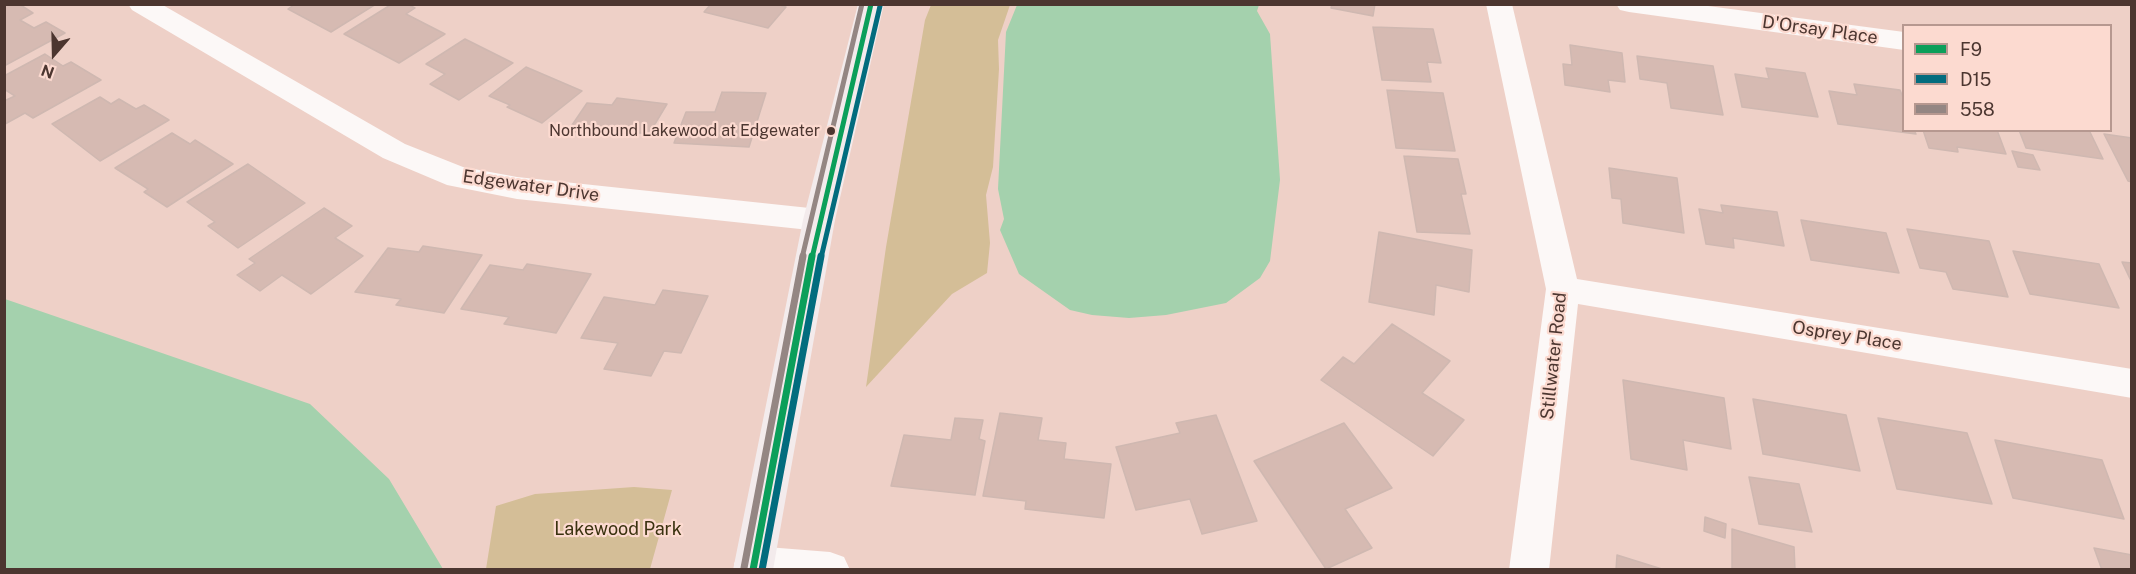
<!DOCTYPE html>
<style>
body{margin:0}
#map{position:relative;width:2136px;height:574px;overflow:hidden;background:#eed0c7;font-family:"Public Sans",sans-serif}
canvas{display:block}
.frame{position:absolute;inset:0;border:6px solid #4c3630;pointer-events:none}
.legend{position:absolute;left:1902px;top:24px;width:210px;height:108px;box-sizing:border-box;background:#fcdad0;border:2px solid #b69890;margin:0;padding:8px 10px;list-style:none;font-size:18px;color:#4c3630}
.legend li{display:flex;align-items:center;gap:12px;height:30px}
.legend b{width:30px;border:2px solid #b69890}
.north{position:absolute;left:24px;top:24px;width:60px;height:60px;-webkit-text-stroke:4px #fcdad0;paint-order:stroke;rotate:200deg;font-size:16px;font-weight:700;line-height:24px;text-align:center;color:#4c3630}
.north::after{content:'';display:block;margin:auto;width:21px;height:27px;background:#4c3630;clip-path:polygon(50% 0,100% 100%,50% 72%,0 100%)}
</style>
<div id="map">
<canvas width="2136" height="574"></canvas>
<div class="frame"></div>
<ul class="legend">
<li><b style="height:8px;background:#0b9f5a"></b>F9</li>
<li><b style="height:8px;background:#026c7e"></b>D15</li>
<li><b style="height:8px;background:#948683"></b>558</li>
</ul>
<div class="north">N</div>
</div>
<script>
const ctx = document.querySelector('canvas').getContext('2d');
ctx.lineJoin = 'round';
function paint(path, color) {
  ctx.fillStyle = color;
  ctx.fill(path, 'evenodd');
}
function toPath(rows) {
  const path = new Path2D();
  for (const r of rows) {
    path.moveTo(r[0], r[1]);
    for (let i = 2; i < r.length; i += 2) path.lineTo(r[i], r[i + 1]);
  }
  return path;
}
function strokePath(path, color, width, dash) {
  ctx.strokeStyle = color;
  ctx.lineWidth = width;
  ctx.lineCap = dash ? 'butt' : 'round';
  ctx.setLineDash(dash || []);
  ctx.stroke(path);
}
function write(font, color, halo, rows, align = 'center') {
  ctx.font = font + ' "Public Sans",sans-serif';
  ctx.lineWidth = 4.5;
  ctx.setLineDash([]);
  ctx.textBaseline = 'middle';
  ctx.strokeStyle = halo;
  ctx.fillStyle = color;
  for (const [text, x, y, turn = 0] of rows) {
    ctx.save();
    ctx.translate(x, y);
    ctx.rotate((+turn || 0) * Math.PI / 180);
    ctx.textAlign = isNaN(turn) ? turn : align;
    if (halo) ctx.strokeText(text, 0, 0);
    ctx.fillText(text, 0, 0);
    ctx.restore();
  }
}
const green = toPath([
 [931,5,1010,5,998,40,999,69,993,167,986,195,990,243,987,273,952,294,866,387,886,247,925,20],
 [634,487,672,490,650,569,486,569,496,506,535,494]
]);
const water = toPath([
 [1017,5,1259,5,1257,11,1270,34,1280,180,1270,261,1260,278,1226,303,1166,315,1129,318,1092,315,1070,310,1019,274,1000,230,1004,219,998,189,1006,32],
 [5,299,310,404,389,479,443,569,5,569]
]);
const building = toPath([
 [4,4,19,4,33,13,20,20,34,28,46,22,65,33,4,66,4,4],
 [295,4,376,4,331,32,288,9,295,4],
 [392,4,407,4,415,8,406,14,445,34,399,63,344,34,392,4],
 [711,4,783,4,782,6,786,7,768,28,704,12,711,4],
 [1332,4,1375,4,1373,16,1331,8,1332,4],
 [1373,27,1433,29,1441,63,1427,62,1431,82,1382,80,1373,27],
 [465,39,513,63,459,100,430,84,445,74,426,64,465,39],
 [1570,45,1622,53,1625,82,1608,80,1610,92,1565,85,1563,64,1572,65,1570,45],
 [45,54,63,66,71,62,101,80,33,118,25,113,5,124,4,101,15,96,4,89,4,76,45,54],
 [1637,56,1713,66,1723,115,1671,108,1667,83,1640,79,1637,56],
 [526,67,582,91,542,123,507,107,510,105,489,96,526,67],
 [1766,68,1805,73,1818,117,1742,107,1735,74,1769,79,1766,68],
 [1854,84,1900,90,1904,100,1904,130,1914,130,1916,134,1838,124,1829,91,1857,95,1854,84],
 [1387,90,1443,93,1455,151,1396,148,1387,90],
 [722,92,766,93,749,147,674,143,686,112,715,112,722,92],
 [100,97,111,104,119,99,136,109,144,105,169,120,100,161,52,124,100,97],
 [617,98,667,104,649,134,624,131,621,137,568,131,587,103,612,105,617,98],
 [1923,130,1997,130,2006,154,1957,147,1958,152,1929,148,1923,130],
 [2019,130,2089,130,2103,159,2026,148,2019,130],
 [172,133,190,144,195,140,233,164,167,207,144,192,148,189,115,168,172,133],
 [2104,134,2132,138,2132,182,2128,181,2104,134],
 [2012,151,2033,155,2040,170,2018,167,2012,151],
 [1404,156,1458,159,1466,194,1461,194,1470,234,1417,232,1404,156],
 [248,164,305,203,238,248,208,226,215,222,187,202,248,164],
 [1609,168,1677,178,1684,233,1623,223,1621,199,1612,198,1609,168],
 [1721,205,1777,212,1784,246,1733,238,1734,248,1706,244,1699,209,1723,213,1721,205],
 [324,208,352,226,335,238,363,256,311,294,282,275,260,291,237,275,255,263,249,259,324,208],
 [1801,220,1886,233,1899,273,1811,260,1801,220],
 [1907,229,1989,241,2008,297,1953,289,1946,272,1920,268,1907,229],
 [1379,232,1472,250,1469,292,1436,285,1434,315,1369,302,1379,232],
 [423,246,482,255,444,313,396,305,401,299,355,292,388,248,419,252,423,246],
 [2013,251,2099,264,2119,308,2030,294,2013,251],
 [2122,262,2132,263,2132,283,2122,262],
 [527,264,591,274,556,333,504,324,509,317,461,309,490,265,523,270,527,264],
 [663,290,708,296,681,353,664,351,651,376,604,369,618,343,581,338,604,297,655,305,663,290],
 [1392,324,1450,361,1422,393,1464,420,1433,456,1321,380,1343,357,1354,364,1392,324],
 [1623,380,1724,398,1731,449,1683,440,1687,470,1631,459,1623,380],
 [1753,399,1846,415,1860,471,1763,454,1753,399],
 [1000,413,1042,418,1038,440,1066,443,1064,459,1111,464,1104,518,1025,509,1026,501,983,496,1000,413],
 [1216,415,1257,521,1202,534,1190,499,1136,510,1116,447,1180,433,1176,423,1216,415],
 [955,418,983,420,979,439,985,441,975,495,891,486,904,435,951,440,955,418],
 [1878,418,1967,433,1992,504,1897,489,1878,418],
 [1344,423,1392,488,1345,509,1372,548,1326,569,1254,461,1344,423],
 [1995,440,2102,460,2124,519,2013,498,1995,440],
 [1749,477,1799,484,1812,532,1759,524,1749,477],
 [1705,517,1726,524,1725,538,1704,531,1705,517],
 [1732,529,1794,547,1795,570,1732,570,1732,529],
 [2094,548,2132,555,2132,570,2102,570,2094,548],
 [1617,555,1665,570,1616,570,1617,555]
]);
const street = toPath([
 [128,4,161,4,405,144,463,167,517,177,819,209,830,212,835,220,830,228,819,231,517,199,447,185,383,158,132,10,128,4],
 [1486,4,1512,4,1577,279,2132,369,2132,398,1578,304,1549,570,1509,570,1546,289,1486,4],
 [1616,4,1693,4,1904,32,1904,50,1629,12,1620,10,1616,4],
 [754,546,830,552,844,557,850,570,737,570,734,564,740,551,754,546]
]);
const secondary = toPath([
 [858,4,884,4,835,220,773,570,733,570,803,220,858,4]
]);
const bus1Far1 = toPath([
 [812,258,871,4]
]);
const bus1 = toPath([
 [753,570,812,256]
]);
const bus2Far1 = toPath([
 [821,258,880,6]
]);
const bus2 = toPath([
 [762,570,821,256]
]);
const bus3Far1 = toPath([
 [802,258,862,4]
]);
const bus3 = toPath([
 [744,568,803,256]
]);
const markers = [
 [831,131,5,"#4c3630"]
];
const busNames = [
 ["Northbound Lakewood at Edgewater",820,131]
];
const streetNames = [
 ["D'Orsay Place",1820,30,8],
 ["Edgewater Drive",531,186,8],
 ["Osprey Place",1847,336,9],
 ["Stillwater Road",1554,356,-84]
];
const parkNames = [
 ["Lakewood Park",618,529]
];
paint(green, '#d4be97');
paint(water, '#a4d1ad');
paint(building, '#d6bab2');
strokePath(building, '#cfb8b1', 1.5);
paint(street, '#fcf8f7');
paint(secondary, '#f3ebec');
strokePath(bus1Far1, '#0b9f5a', 5);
strokePath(bus1, '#0b9f5a', 7);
strokePath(bus2Far1, '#026c7e', 5);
strokePath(bus2, '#026c7e', 7);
strokePath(bus3Far1, '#948683', 5);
strokePath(bus3, '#948683', 7);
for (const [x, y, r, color] of markers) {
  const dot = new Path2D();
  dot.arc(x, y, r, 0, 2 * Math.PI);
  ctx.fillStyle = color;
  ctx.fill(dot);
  strokePath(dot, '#fcdad0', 2);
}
write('16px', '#4c3630', '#fcdad0', busNames, 'right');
write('18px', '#4c3630', '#fcdad0', streetNames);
write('18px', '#3a320f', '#fcdad0', parkNames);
</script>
